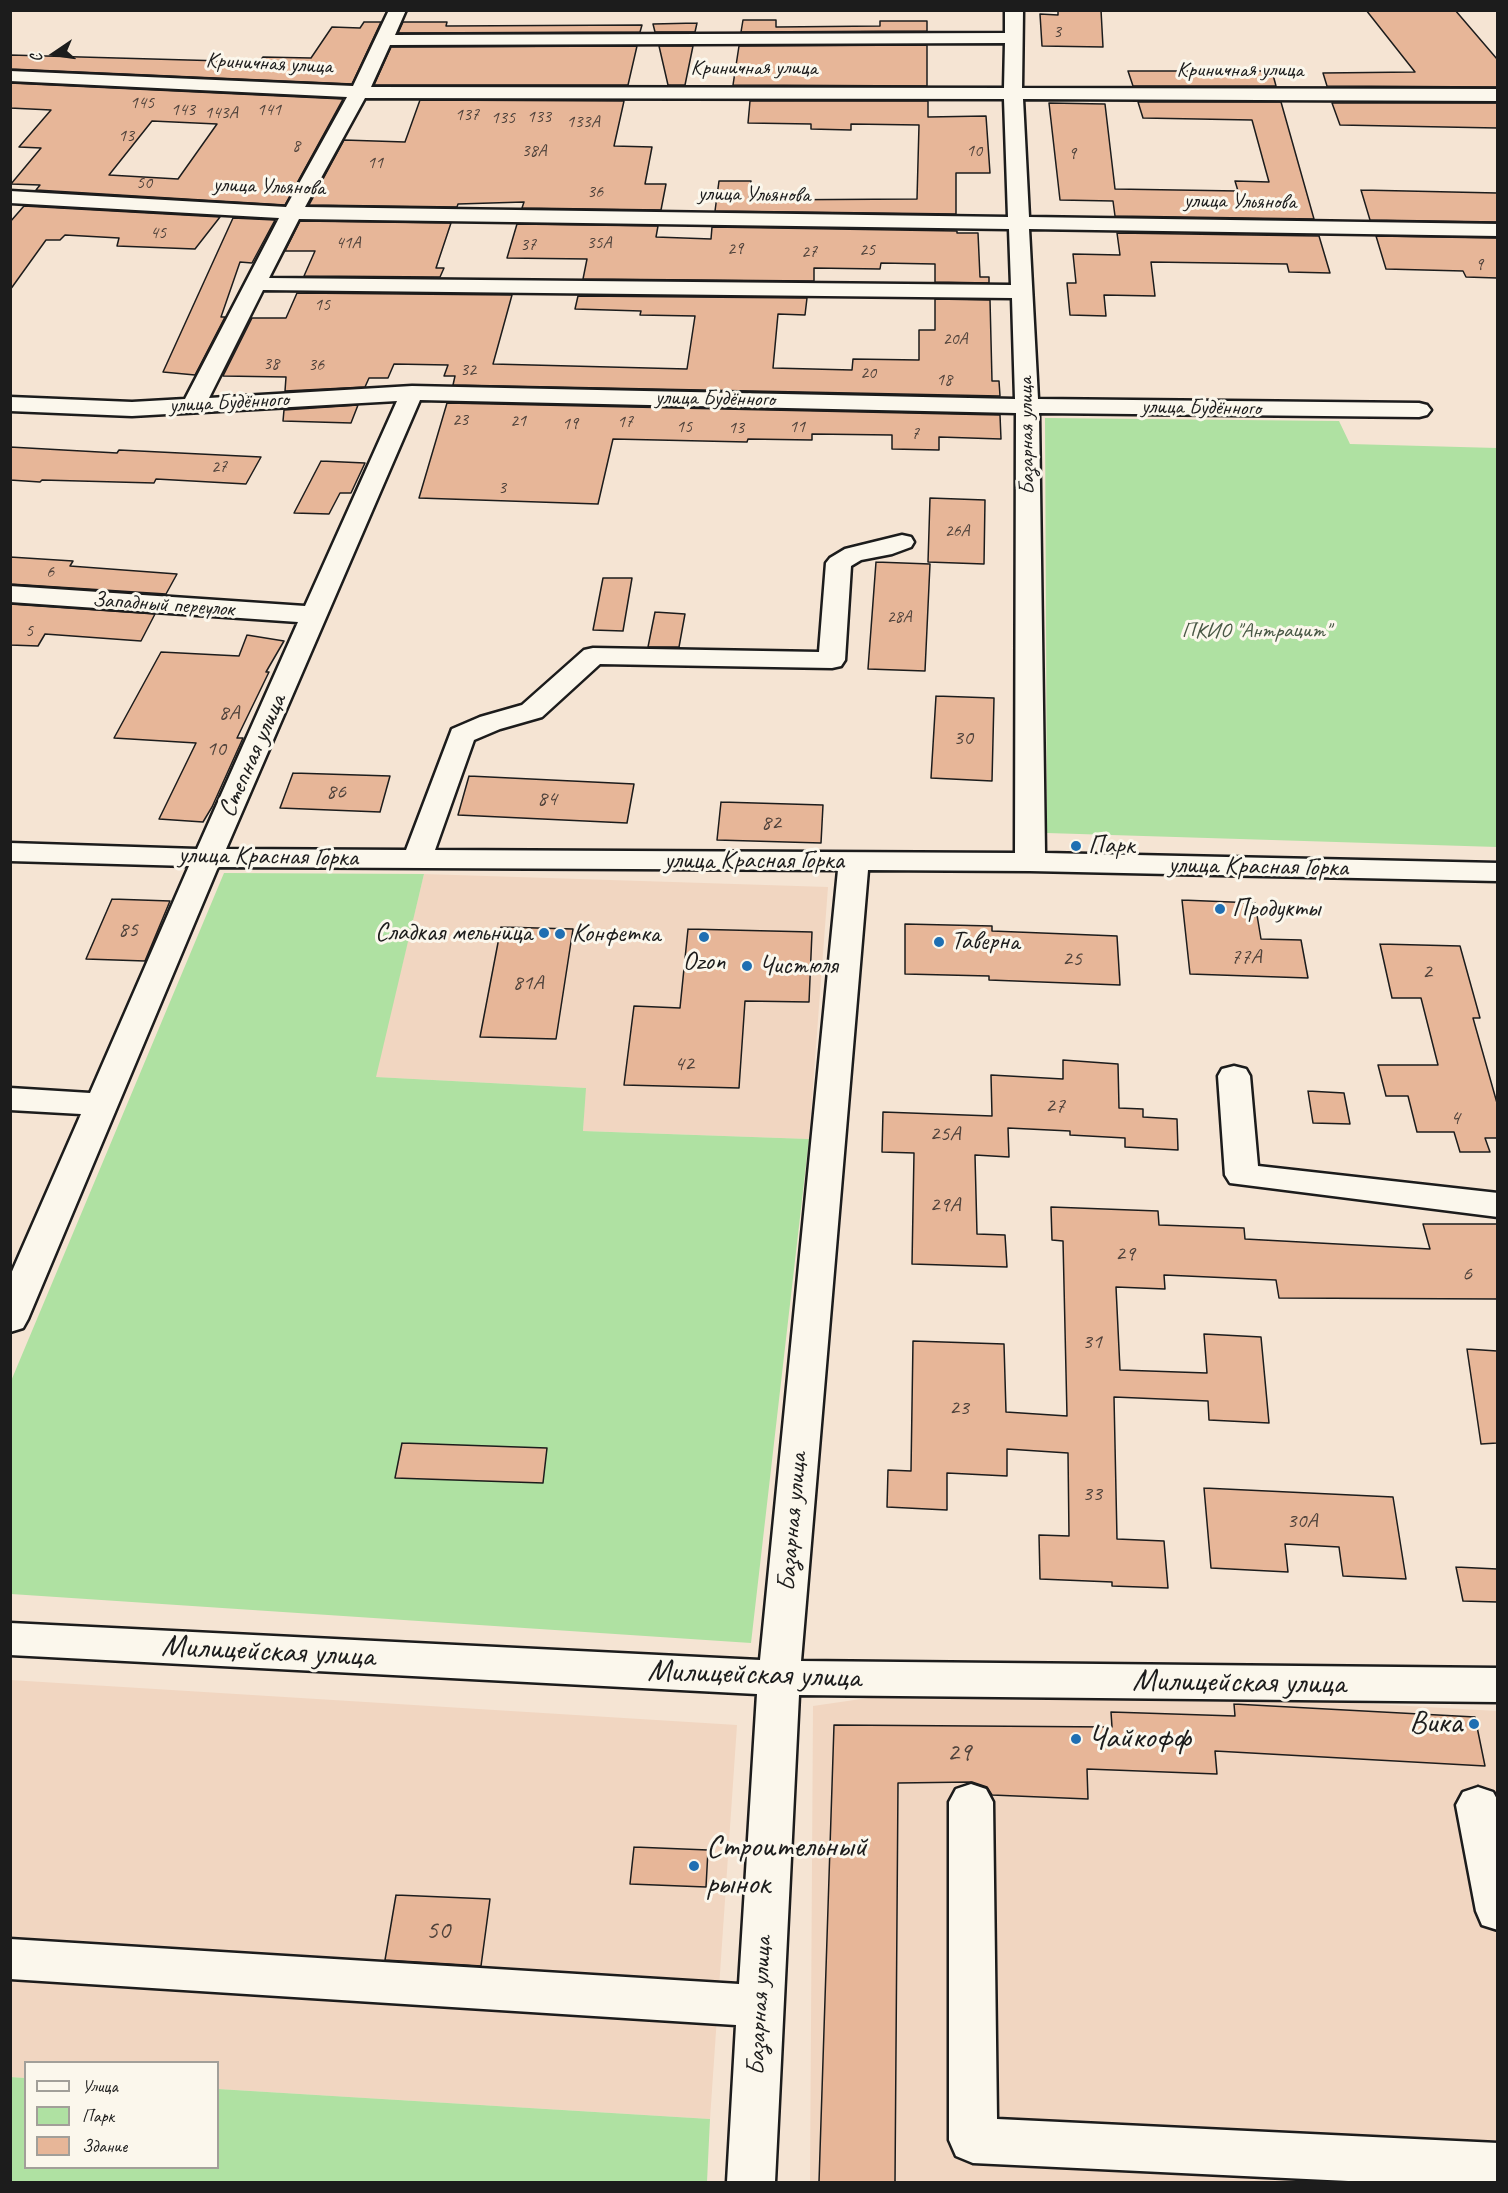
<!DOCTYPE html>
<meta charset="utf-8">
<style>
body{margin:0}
#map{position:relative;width:1508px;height:2193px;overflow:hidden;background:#f5e4d3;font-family:Caveat,sans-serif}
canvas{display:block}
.frame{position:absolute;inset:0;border:12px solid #1c1c1c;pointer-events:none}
.legend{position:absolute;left:24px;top:2061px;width:195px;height:108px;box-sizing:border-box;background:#fbf7ec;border:2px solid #a29f99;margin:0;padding:8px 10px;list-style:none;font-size:18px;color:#1c1c1c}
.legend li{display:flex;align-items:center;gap:12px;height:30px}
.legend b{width:30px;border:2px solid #a29f99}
.north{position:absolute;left:24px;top:24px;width:60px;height:60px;-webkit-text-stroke:4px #fbf7ec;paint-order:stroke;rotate:257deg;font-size:16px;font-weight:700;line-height:24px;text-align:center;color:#1c1c1c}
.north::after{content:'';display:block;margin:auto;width:21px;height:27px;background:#1c1c1c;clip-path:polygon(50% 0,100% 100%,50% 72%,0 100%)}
</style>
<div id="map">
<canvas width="1508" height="2193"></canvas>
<div class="frame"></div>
<ul class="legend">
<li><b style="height:8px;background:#fbf7ec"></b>Улица</li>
<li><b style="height:16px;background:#afe1a2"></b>Парк</li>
<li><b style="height:16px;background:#e7b698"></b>Здание</li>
</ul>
<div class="north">С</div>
</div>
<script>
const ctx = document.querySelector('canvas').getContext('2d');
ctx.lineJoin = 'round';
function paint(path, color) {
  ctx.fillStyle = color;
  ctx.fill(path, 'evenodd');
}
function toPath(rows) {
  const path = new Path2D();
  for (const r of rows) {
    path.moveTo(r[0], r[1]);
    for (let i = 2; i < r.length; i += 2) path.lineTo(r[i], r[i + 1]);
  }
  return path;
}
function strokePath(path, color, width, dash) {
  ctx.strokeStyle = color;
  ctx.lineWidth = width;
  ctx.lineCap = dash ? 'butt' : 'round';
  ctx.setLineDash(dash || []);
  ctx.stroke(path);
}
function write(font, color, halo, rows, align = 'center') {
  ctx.font = font + ' Caveat,sans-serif';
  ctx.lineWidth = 6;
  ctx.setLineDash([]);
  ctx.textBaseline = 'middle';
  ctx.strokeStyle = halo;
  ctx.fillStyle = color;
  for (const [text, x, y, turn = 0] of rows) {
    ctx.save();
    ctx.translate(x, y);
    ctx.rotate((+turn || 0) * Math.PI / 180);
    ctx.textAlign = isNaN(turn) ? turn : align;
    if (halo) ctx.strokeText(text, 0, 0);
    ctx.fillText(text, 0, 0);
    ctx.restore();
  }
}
const built = toPath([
 [424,874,828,887,809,1139,583,1131,585,1088,375,1077],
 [10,1680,737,1725,710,2119,218,2089,218,2062,26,2062,25,2078,11,2077],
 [1232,1696,1497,1711,1497,2182,810,2182,813,1706,868,1698,1108,1700]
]);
const green = toPath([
 [1045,418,1339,421,1350,444,1497,448,1497,847,1047,833],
 [224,873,424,874,376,1077,586,1088,583,1131,809,1139,751,1643,11,1594,11,1381],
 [10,2077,25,2078,26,2168,218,2168,218,2089,710,2119,707,2182,11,2182]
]);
const building = toPath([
 [1058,10,1101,10,1103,47,1042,46,1040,14,1058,15,1058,10],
 [1366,10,1455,10,1497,59,1497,87,1327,86,1323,73,1415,72,1366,10],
 [743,20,776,20,776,27,880,26,880,21,927,21,927,31,741,32,743,20],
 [364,22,381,22,352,84,10,69,10,55,259,62,263,57,311,58,332,27,360,28,364,22],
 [403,22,447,22,446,26,642,25,640,32,398,33,403,22],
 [697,23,695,32,655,32,653,24,697,23],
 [927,45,927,86,733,85,739,46,927,45],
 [637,46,628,85,374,85,391,47,637,46],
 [659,46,693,46,685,85,668,85,659,46],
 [1128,71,1272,71,1276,86,1133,86,1128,71],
 [10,83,343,99,285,205,36,190,40,185,11,184,41,148,19,147,51,110,10,108,10,83],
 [152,121,217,124,178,179,109,175,152,121],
 [420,100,624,101,614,146,652,147,645,184,666,184,661,210,522,208,524,202,458,204,457,207,309,205,344,140,405,142,420,100],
 [750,101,928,101,928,117,986,116,990,173,956,173,956,214,715,211,719,181,751,181,749,200,917,199,919,125,851,124,851,130,811,129,811,124,748,123,750,101],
 [1138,102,1281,102,1314,219,1115,216,1113,201,1060,200,1049,103,1105,104,1115,189,1238,191,1235,181,1269,182,1252,120,1143,118,1138,102],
 [1332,103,1497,103,1497,128,1340,125,1332,103],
 [1361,190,1497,193,1497,222,1370,220,1361,190],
 [24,206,220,217,195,249,117,246,119,238,65,235,60,240,46,240,10,290,10,222,24,206],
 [233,218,275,220,252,263,240,262,221,317,225,317,195,375,163,372,233,218],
 [300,221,451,223,436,268,444,268,440,277,304,276,315,251,285,251,300,221],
 [517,224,658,226,656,237,711,239,712,227,957,231,957,233,978,233,980,277,989,277,989,283,935,282,935,264,881,263,880,269,814,268,814,281,583,279,587,259,507,258,517,224],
 [1117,233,1319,236,1330,273,1289,272,1287,264,1151,262,1155,296,1104,295,1106,316,1070,315,1067,283,1076,283,1073,254,1120,255,1117,233],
 [1376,236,1497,238,1497,278,1466,277,1463,271,1386,269,1376,236],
 [297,293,512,295,493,364,687,369,695,316,640,315,641,311,575,309,578,296,807,298,805,315,778,314,773,368,852,370,853,359,919,360,919,330,935,330,935,299,990,300,992,381,999,381,1000,396,453,385,455,376,444,376,448,365,394,364,388,378,369,378,365,387,285,391,286,377,223,376,252,318,286,318,297,293],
 [447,403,1000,415,1001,439,939,437,939,450,892,449,892,435,812,434,812,440,748,439,747,442,613,439,598,504,419,498,447,403],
 [358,405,351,423,283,421,284,410,358,405],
 [10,447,117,453,119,450,261,457,246,484,156,479,154,483,42,480,40,482,10,480,10,447],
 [321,461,365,463,351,493,340,493,329,514,294,513,321,461],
 [930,498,985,500,984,564,928,562,930,498],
 [10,557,73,561,70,566,177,574,166,594,10,584,10,557],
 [876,562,930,564,925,671,868,669,876,562],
 [603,578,632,578,623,631,593,630,603,578],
 [10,604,155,614,141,641,45,634,38,646,10,645,10,604],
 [655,612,685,614,679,647,648,647,655,612],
 [247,635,284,641,266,672,269,672,237,738,243,738,212,807,203,822,159,819,196,743,114,738,161,652,239,656,247,635],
 [936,696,994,698,992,781,931,778,936,696],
 [293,773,390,776,380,812,280,808,293,773],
 [469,776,634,784,627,823,458,815,469,776],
 [721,802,823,805,821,843,717,840,721,802],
 [112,899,170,901,145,961,86,959,112,899],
 [1182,900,1255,903,1261,939,1301,940,1308,978,1190,974,1182,900],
 [905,924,992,926,992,931,1117,936,1120,985,989,980,989,976,905,974,905,924],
 [501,927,573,929,556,1039,480,1037,501,927],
 [688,929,812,932,809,1002,745,1001,739,1088,624,1085,634,1006,680,1008,688,929],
 [1380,944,1460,946,1480,1018,1473,1018,1497,1103,1497,1138,1485,1138,1490,1152,1460,1152,1454,1132,1417,1132,1408,1096,1386,1096,1378,1065,1438,1065,1421,998,1392,998,1380,944],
 [1063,1060,1118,1064,1119,1108,1143,1109,1143,1117,1177,1119,1178,1150,1125,1147,1125,1138,1070,1135,1070,1131,1008,1128,1009,1157,975,1155,977,1234,1005,1235,1007,1267,912,1264,914,1153,882,1152,883,1112,992,1116,991,1075,1063,1079,1063,1060],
 [1308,1091,1344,1093,1350,1124,1313,1123,1308,1091],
 [1051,1207,1158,1211,1159,1225,1244,1228,1245,1239,1430,1249,1423,1224,1497,1224,1497,1299,1279,1298,1276,1280,1164,1275,1165,1289,1116,1287,1120,1370,1207,1373,1204,1334,1261,1337,1269,1423,1209,1420,1208,1401,1114,1397,1117,1539,1164,1541,1168,1588,1112,1586,1112,1582,1040,1579,1039,1535,1069,1536,1068,1453,1007,1449,1007,1476,947,1473,947,1510,887,1507,888,1470,911,1471,913,1341,1004,1344,1006,1412,1067,1416,1063,1241,1052,1240,1051,1207],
 [1467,1349,1497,1351,1497,1443,1481,1444,1467,1349],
 [402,1443,547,1448,543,1483,395,1478,402,1443],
 [1204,1488,1393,1497,1406,1579,1343,1576,1339,1547,1285,1544,1288,1572,1211,1568,1204,1488],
 [1456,1567,1497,1569,1497,1602,1463,1601,1456,1567],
 [1234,1704,1475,1717,1485,1766,1215,1751,1217,1774,1087,1769,1088,1799,992,1795,987,1787,972,1782,898,1783,895,2182,819,2182,834,1725,1112,1727,1111,1712,1235,1716,1234,1704],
 [634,1847,708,1850,706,1887,630,1884,634,1847],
 [396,1895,490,1899,481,1966,385,1960,396,1895]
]);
const minor = toPath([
 [389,10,406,10,395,35,1005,33,1005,10,1023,10,1022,88,1498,89,1498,101,1023,99,1029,217,1498,224,1498,236,1029,229,1038,399,1419,403,1427,405,1431,410,1427,415,1419,417,1039,413,1045,853,1498,863,1498,881,1030,871,868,870,801,1661,1498,1668,1498,1702,799,1695,775,2182,727,2182,736,2025,10,1979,10,1939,739,1984,757,1694,10,1655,10,1623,760,1660,838,870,218,867,28,1319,23,1328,10,1332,10,1276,81,1114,10,1110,10,1088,90,1093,189,866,10,861,10,843,197,849,298,622,10,602,10,586,305,606,397,401,132,416,10,411,10,397,132,402,185,399,279,218,10,203,10,191,286,207,347,97,10,81,10,71,353,86,389,10],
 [1005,43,1004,88,371,87,390,45,1005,43],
 [365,98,1004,99,1008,217,305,207,365,98],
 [299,219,1009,229,1011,285,269,278,299,219],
 [263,290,1012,298,1015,399,412,386,209,398,263,290],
 [420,400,1016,413,1015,853,435,850,474,740,500,729,542,717,600,664,832,668,841,666,845,660,851,566,861,560,892,554,911,547,914,542,911,537,902,535,845,549,830,558,826,563,819,652,593,648,584,650,522,705,480,717,452,729,406,850,226,849,420,400],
 [1234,1066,1246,1069,1250,1076,1258,1166,1498,1193,1498,1217,1230,1183,1225,1175,1218,1076,1222,1069,1234,1066],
 [971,1784,986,1789,993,1802,997,2119,1498,2143,1498,2182,1369,2182,973,2163,956,2156,949,2140,949,1802,956,1789,971,1784],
 [1478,1787,1493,1792,1498,1801,1498,1930,1482,1925,1476,1911,1456,1805,1463,1792,1478,1787]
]);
const markers = [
 [1076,846,6,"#1f6fb2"],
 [1220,909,6,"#1f6fb2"],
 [544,933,6,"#1f6fb2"],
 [560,934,6,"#1f6fb2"],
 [704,937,6,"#1f6fb2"],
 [939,942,6,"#1f6fb2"],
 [747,966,6,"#1f6fb2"],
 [1474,1724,6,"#1f6fb2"],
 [1076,1739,6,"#1f6fb2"],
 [694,1866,6,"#1f6fb2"]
];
const farNumbernames = [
 ["3",1057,32],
 ["145",142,103],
 ["143",183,110],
 ["141",269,110],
 ["143А",221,113],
 ["137",467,115],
 ["133",539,117],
 ["135",503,118],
 ["133А",583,122],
 ["13",126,136],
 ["8",296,146],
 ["38А",534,151],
 ["10",974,151],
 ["9",1072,154],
 ["11",375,163],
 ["50",144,183],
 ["36",595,192],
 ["45",158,233],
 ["41А",348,243],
 ["35А",599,243],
 ["37",528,245],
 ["29",735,249],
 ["25",867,250],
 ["27",809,252],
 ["9",1479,265],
 ["15",322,305],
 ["20А",955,339],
 ["38",271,364],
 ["36",316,365],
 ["32",468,370],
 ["20",868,373],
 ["18",944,380],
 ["23",460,420],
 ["21",518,421],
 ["17",625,422],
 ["19",570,424],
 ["15",684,427],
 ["11",797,427],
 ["13",736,428],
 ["7",915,434],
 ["27",219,467],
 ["3",502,488],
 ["26А",957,531],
 ["6",50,572],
 ["28А",899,617],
 ["5",29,631]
];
const farStreetnames = [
 ["Криничная улица",269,64,3],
 ["Криничная улица",754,68],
 ["Криничная улица",1240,70],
 ["улица Ульянова",269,187,2],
 ["улица Ульянова",754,195,1],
 ["улица Ульянова",1240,202,1],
 ["улица Будённого",715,399,1],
 ["улица Будённого",229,403,-3],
 ["улица Будённого",1201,408,1],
 ["Базарная улица",1027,436,-91],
 ["Западный переулок",163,605,4]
];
const farParknames = [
 ["ПКИО \"Антрацит\"",1256,631]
];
const numberNames = [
 ["8А",229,713],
 ["30",963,738],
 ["10",216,749],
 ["86",336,792],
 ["84",547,799],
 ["82",771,823],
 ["85",128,930],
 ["77А",1246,957],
 ["25",1072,959],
 ["2",1427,972],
 ["81А",528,983],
 ["42",684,1064],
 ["27",1055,1106],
 ["4",1455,1118],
 ["25А",945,1134],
 ["29А",945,1205],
 ["29",1125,1254],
 ["6",1467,1274],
 ["31",1092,1342],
 ["23",959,1408],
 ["33",1092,1494],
 ["30А",1302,1521]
];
const streetNames = [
 ["Степная улица",253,756,-66],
 ["улица Красная Горка",268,857,1],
 ["улица Красная Горка",754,861],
 ["улица Красная Горка",1258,867,1],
 ["Базарная улица",793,1522,-85],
 ["Базарная улица",760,2006,-87]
];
const poiNames = [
 ["Парк",1088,846],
 ["Продукты",1232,909],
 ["Сладкая мельница",532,933,"right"],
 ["Конфетка",572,934],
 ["Таверна",951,942],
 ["Ozon",704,962,"center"],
 ["Чистюля",759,966]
];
const nearNumbernames = [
 ["29",959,1753],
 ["50",438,1931]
];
const nearStreetnames = [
 ["Милицейская улица",268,1652,3],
 ["Милицейская улица",754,1675,2],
 ["Милицейская улица",1239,1683,1]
];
const nearPoinames = [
 ["Вика",1462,1724,"right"],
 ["Чайкофф",1088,1739],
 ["Строительный",706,1848],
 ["рынок",706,1885]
];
paint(built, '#f1d6c1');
paint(green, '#afe1a2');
paint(building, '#e7b698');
strokePath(building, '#1c1c1c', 1.5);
strokePath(minor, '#1c1c1c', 5);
paint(minor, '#fbf7ec');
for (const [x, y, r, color] of markers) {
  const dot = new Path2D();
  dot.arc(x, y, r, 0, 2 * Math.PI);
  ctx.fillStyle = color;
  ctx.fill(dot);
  strokePath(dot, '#fbf7ec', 2);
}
write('18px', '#4f423b', null, farNumbernames);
write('22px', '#1c1c1c', '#fbf7ec', farStreetnames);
write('22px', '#485744', '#fbf7ec', farParknames);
write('22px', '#4f423b', null, numberNames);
write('26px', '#1c1c1c', '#fbf7ec', streetNames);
write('26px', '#1c1c1c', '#fbf7ec', poiNames, 'left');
write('27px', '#4f423b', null, nearNumbernames);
write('32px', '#1c1c1c', '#fbf7ec', nearStreetnames);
write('32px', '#1c1c1c', '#fbf7ec', nearPoinames, 'left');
</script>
